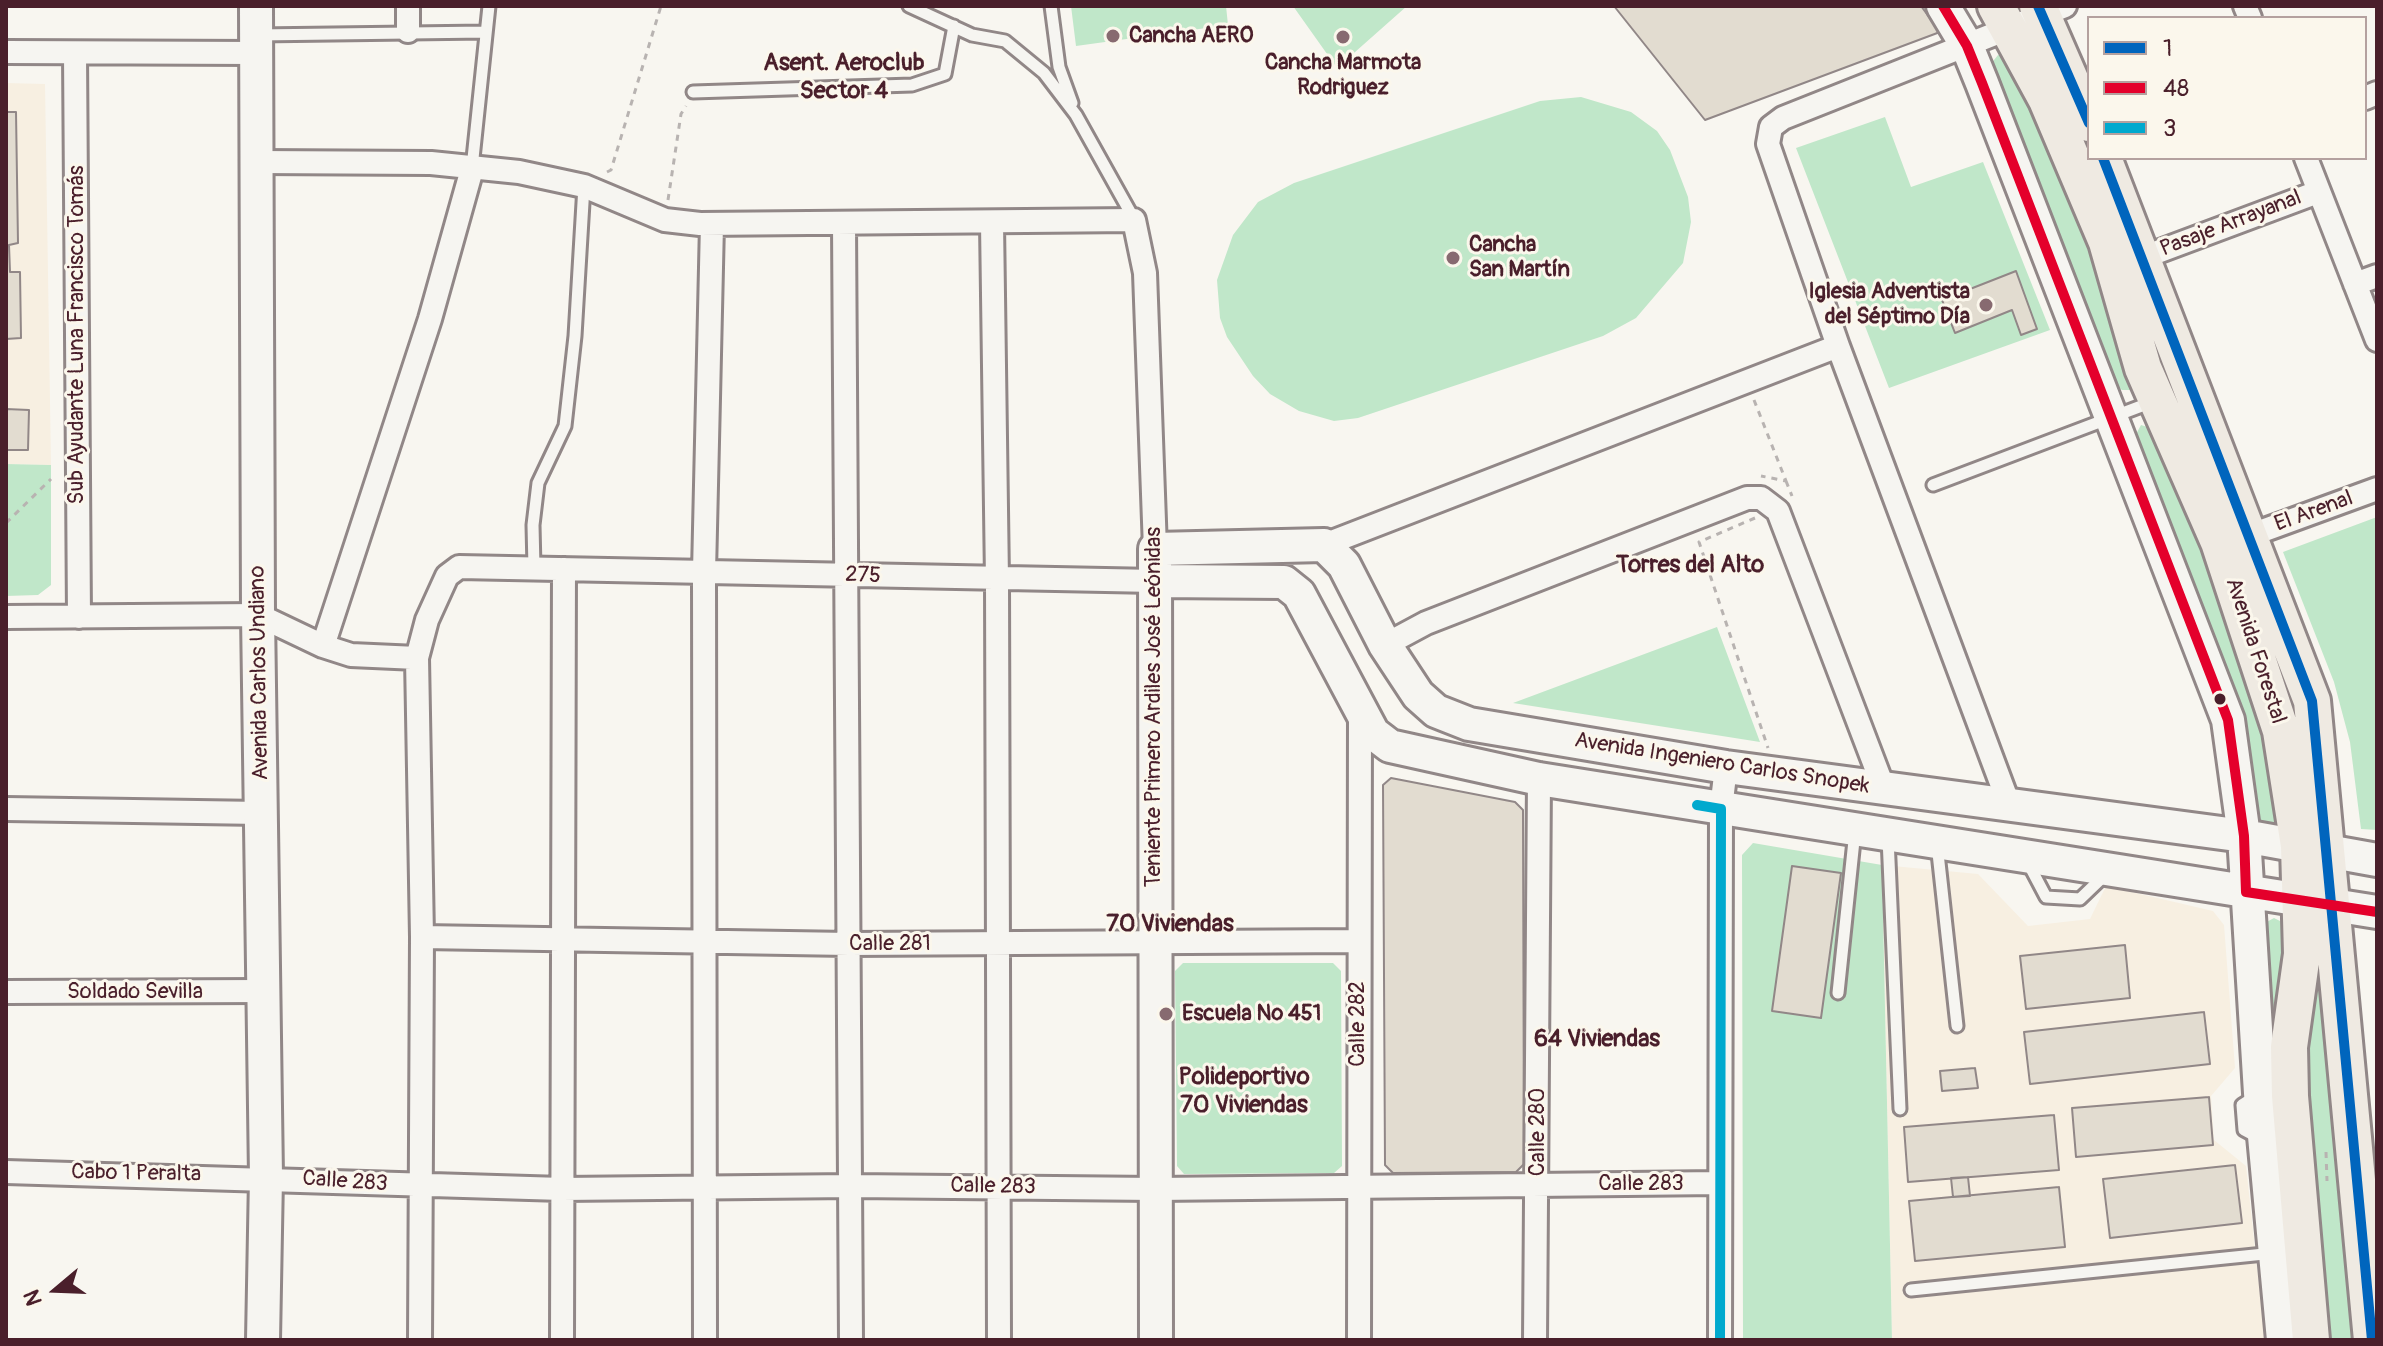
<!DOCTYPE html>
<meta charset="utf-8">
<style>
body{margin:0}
#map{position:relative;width:2383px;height:1346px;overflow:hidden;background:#f8f6f0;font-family:Pangolin,sans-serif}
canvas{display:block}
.frame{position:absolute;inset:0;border:8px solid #4a1f2b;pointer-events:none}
.legend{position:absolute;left:2087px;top:16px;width:280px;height:144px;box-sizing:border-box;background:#fbf7ec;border:2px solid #b4a19f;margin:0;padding:10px 14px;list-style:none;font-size:24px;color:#4a1f2b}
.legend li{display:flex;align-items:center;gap:16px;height:40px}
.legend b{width:40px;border:2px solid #b4a19f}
.north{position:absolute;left:16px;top:1250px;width:80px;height:80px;-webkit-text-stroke:6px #fbf7ec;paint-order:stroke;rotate:251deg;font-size:22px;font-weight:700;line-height:32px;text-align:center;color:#4a1f2b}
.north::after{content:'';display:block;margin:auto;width:28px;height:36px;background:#4a1f2b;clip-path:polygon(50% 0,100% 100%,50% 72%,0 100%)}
</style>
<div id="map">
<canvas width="2383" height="1346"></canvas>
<div class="frame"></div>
<ul class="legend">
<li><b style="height:10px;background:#0065bd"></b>1</li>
<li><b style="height:10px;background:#e4002b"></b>48</li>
<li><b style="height:10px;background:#00a9ce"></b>3</li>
</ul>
<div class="north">N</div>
</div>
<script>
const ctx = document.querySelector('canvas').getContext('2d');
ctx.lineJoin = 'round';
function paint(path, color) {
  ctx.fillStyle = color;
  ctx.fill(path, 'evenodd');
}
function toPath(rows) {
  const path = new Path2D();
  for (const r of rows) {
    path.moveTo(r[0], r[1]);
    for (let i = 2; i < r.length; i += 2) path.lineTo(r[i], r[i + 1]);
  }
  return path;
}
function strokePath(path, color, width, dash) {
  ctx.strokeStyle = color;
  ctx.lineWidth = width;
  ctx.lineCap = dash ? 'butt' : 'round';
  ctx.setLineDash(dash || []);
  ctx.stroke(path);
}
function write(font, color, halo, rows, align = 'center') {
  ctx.font = font + ' Pangolin,sans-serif';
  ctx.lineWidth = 6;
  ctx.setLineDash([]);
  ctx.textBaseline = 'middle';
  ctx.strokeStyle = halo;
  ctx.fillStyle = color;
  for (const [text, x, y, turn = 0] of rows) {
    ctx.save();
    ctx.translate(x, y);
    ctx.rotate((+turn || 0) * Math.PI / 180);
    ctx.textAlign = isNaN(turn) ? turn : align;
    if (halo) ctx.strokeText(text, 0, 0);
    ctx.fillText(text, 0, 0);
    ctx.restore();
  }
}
const built = toPath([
 [6,83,45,84,51,465,6,464],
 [1882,865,1978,874,2028,926,2090,919,2106,886,2213,911,2224,925,2235,1068,2211,1096,2214,1140,2246,1166,2265,1340,1892,1340]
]);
const green = toPath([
 [1071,6,1226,6,1228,25,1076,46],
 [1293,6,1407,6,1337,68],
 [1998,55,2007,55,2082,206,2134,388,2130,390,2122,390,2115,384,1990,65],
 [1581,97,1631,112,1657,131,1670,150,1688,197,1691,222,1683,263,1636,318,1603,336,1358,418,1334,421,1299,411,1270,394,1253,376,1227,337,1220,318,1217,280,1233,235,1258,202,1294,183,1540,101],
 [1885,117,1911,187,1983,162,2050,330,1889,388,1796,148],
 [2141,425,2154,429,2264,702,2281,822,2277,825,2261,823,2257,819,2135,436],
 [6,464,51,465,51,585,38,595,6,596],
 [2377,517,2377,830,2361,829,2350,742,2334,682,2283,552],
 [1717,627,1760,742,1513,703],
 [1753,843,1882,865,1892,1340,1743,1340,1742,855],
 [2274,918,2284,923,2303,1340,2261,925],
 [2319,926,2363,1340,2330,1340,2304,1061],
 [1183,963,1333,963,1341,971,1342,1166,1334,1173,1184,1174,1177,1166,1175,971]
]);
const building = toPath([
 [1614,6,1921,6,1940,32,1705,120,1614,6],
 [6,112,16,112,18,243,9,245,10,272,20,272,21,338,6,339,6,112],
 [2016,271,2037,329,2021,335,2012,310,1955,333,1942,300,2016,271],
 [6,409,29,410,28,450,7,450,7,460,6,409],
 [1391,778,1515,802,1523,810,1524,1164,1516,1172,1393,1173,1385,1165,1383,785,1391,778],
 [1792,866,1841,873,1821,1018,1772,1011,1792,866],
 [2125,945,2130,998,2026,1009,2020,956,2125,945],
 [2204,1012,2210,1064,2030,1084,2024,1032,2204,1012],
 [1975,1068,1978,1088,1942,1091,1940,1071,1975,1068],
 [2209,1097,2213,1145,2076,1157,2072,1108,2209,1097],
 [2054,1115,2059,1170,1908,1182,1904,1127,2054,1115],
 [2235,1165,2242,1223,2110,1238,2103,1179,2235,1165],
 [1968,1177,1970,1196,1953,1197,1951,1178,1968,1177],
 [2059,1187,2065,1247,1915,1261,1909,1201,2059,1187]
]);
const path = toPath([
 [607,172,611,170,661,6],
 [668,200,681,114,686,106],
 [1754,400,1786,481,1761,476],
 [1786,481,1792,496],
 [1755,518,1699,542,1768,748],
 [6,523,51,479],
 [2326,1152,2327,1181]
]);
const lane = toPath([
 [909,6,972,35,1005,41,1044,73,1076,115,1134,219],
 [1051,6,1059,67,1072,103],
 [257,35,485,32],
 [693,92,912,85,945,74,954,26],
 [472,168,489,6],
 [1933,485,2152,402],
 [534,568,533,525,538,483,565,426,575,336,584,186],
 [1888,838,1900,1109],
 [1937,844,1957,1026],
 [2027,861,2046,897,2080,899,2106,874],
 [1838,993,1855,831],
 [2256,1096,2242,1105,2244,1130,2259,1138],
 [1911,1290,2274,1253]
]);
const street = toPath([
 [2245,6,2250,18],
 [408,31,408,6],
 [6,52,256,53],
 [75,53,79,617],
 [2365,98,2377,93],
 [2306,158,2377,340],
 [258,162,431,163,519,172,584,186,665,220,700,224,1134,220,1145,273,1155,549],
 [992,223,997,580,999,1340],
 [844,224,851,1340],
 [2144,257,2318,192],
 [2355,284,2377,276],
 [2251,535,2377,489],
 [1324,545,1838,346],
 [6,617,258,615,323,646,351,655,417,658],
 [1385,645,1426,623,1747,498,1761,498,1778,511,1884,789],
 [323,646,430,319,472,169],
 [2010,807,1838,346,1768,144,1771,127,1783,118,2065,6],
 [6,809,261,813],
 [422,937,849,944,1358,941],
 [6,992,263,991],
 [6,1172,562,1189,852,1186,1156,1189,1720,1183],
 [420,1340,422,937,417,658,427,620,447,576,459,567,1155,581],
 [562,1340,564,569],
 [705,1340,704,572,712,224],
 [1359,1340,1360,713],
 [1535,1340,1539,779],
 [1720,1340,1721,809,1726,767]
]);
const secondary = toPath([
 [256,6,258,615,266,1177,263,1340],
 [1943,6,1967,46,1982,83,2228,720,2244,836,2260,1093,2283,1340],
 [1155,581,1284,582,1299,594,1373,733,1390,746,1539,779,2377,912],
 [1156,1340,1155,549,1324,545,1344,565,1385,645,1418,695,1436,711,1469,724,1726,767,2244,836,2377,860]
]);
const primary = toPath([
 [1996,6,2047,100,2107,242,2143,368,2219,542,2281,731,2299,846,2302,954,2289,1047,2290,1096,2311,1340],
 [2038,6,2089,123],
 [2103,158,2312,701,2372,1340]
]);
const bus1 = toPath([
 [2038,6,2089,123],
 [2103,158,2312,701,2372,1340]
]);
const bus2 = toPath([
 [1943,6,1967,46,1982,83,2228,720,2244,836,2246,892,2377,912]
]);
const bus3 = toPath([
 [1697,805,1721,809,1720,1340]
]);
const markers = [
 [1113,36,8,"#876a70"],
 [1343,37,8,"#876a70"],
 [1453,258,8,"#876a70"],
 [1986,305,8,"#876a70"],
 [2220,699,7,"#4a1f2b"],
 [1166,1014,8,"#876a70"]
];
const poiNames = [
 ["Cancha AERO",1129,36],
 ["Cancha Marmota",1343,63,"center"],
 ["Rodriguez",1343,88,"center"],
 ["Cancha",1469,245],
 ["San Martín",1469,270],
 ["Iglesia Adventista",1970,292,"right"],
 ["del Séptimo Día",1970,317,"right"],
 ["Escuela Nº 451",1182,1014]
];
const streetNames = [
 ["Pasaje Arrayanal",2231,224,-21],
 ["Sub Ayudante Luna Francisco Tomás",77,335,-90],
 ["El Arenal",2314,512,-20],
 ["275",863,576,2],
 ["Avenida Forestal",2255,651,72],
 ["Avenida Carlos Undiano",260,673,-91],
 ["Teniente Primero Ardiles José Leónidas",1154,707,-90],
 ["Avenida Ingeniero Carlos Snopek",1722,764,9],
 ["Calle 281",890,944],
 ["Soldado Sevilla",135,992],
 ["Calle 282",1358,1024,-90],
 ["Calle 280",1538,1132,-90],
 ["Cabo 1 Peralta",136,1174,1],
 ["Calle 283",345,1182,4],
 ["Calle 283",1641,1184],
 ["Calle 283",993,1187,1]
];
const neighbourhoodNames = [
 ["Asent. Aeroclub",844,64],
 ["Sector 4",844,92],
 ["Torres del Alto",1690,566],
 ["70 Viviendas",1170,925],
 ["64 Viviendas",1597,1040],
 ["Polideportivo",1244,1078],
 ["70 Viviendas",1244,1106]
];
paint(built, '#f7efe1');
paint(green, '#c0e7c9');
paint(building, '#e2dcd0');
strokePath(building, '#918787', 2);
strokePath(lane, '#918787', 17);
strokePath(street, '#918787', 28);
strokePath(secondary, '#918787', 38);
strokePath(primary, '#918787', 42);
strokePath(path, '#b8b3b1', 3, [6, 6]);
strokePath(lane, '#f6f5f1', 11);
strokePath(street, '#f6f5f1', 22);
strokePath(secondary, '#f6f5f1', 32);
strokePath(primary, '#efeae2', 36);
strokePath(bus1, '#0065bd', 10);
strokePath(bus2, '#e4002b', 10);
strokePath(bus3, '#00a9ce', 10);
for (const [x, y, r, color] of markers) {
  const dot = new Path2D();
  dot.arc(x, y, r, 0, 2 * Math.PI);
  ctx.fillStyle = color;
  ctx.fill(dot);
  strokePath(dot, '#fbf7ec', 3);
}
write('bold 22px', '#4a1f2b', '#fbf7ec', poiNames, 'left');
write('22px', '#4a1f2b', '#fbf7ec', streetNames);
write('bold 24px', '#4a1f2b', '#fbf7ec', neighbourhoodNames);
</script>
